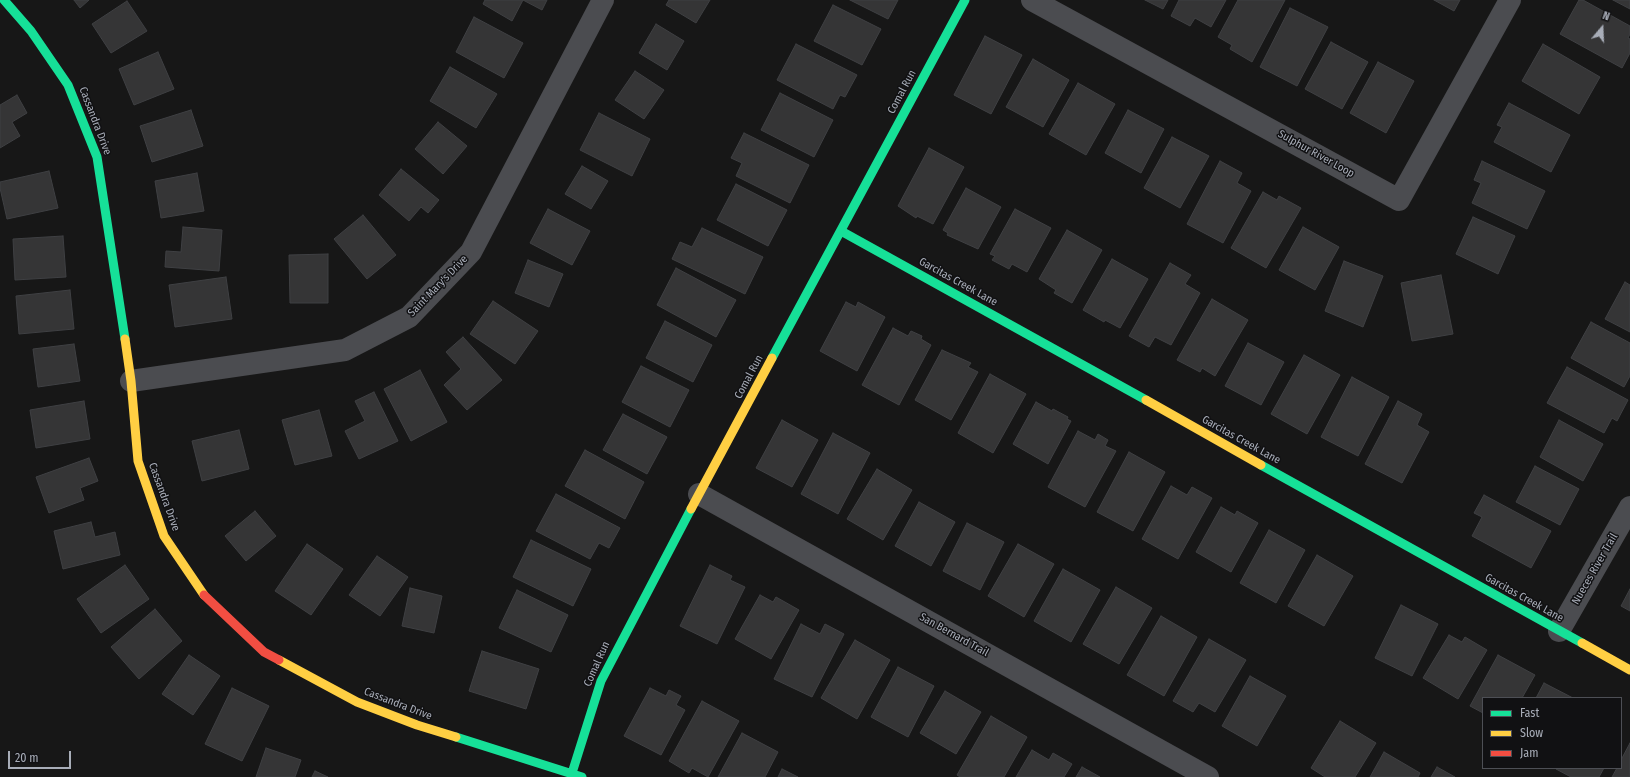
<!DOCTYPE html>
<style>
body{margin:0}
#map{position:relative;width:1630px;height:777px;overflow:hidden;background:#171717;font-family:"Fira Sans Condensed",sans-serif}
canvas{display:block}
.legend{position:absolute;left:1482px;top:697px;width:140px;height:72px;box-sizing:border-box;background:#111113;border:1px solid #4d4f55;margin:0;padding:5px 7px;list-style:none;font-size:12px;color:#a8adb8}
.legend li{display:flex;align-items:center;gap:8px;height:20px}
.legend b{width:20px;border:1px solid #4d4f55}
.north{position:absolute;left:1582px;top:8px;width:40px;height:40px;-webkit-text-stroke:3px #111113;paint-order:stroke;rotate:19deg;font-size:11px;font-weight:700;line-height:16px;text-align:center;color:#a8adb8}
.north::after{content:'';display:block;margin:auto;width:14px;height:18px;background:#a8adb8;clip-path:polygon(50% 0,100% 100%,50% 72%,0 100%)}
.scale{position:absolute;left:8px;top:751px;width:63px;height:18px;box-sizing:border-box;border:2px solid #a8adb8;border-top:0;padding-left:5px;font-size:12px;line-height:14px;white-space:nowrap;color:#a8adb8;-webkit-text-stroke:3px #111113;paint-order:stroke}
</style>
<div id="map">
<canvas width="1630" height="777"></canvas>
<ul class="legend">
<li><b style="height:5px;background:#16e098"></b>Fast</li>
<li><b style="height:5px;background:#ffcf43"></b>Slow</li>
<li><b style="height:5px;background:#f24e42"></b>Jam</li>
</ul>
<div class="north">N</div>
<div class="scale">20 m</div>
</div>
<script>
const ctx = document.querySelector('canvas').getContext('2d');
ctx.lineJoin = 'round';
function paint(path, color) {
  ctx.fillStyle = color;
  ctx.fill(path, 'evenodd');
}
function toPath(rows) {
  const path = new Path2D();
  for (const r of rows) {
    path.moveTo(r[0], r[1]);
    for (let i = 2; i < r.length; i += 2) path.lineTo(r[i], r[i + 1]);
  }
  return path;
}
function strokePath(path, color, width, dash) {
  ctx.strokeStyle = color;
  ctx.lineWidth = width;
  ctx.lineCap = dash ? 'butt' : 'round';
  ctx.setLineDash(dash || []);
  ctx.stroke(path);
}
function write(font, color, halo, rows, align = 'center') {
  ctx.font = font + ' "Fira Sans Condensed",sans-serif';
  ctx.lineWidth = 3;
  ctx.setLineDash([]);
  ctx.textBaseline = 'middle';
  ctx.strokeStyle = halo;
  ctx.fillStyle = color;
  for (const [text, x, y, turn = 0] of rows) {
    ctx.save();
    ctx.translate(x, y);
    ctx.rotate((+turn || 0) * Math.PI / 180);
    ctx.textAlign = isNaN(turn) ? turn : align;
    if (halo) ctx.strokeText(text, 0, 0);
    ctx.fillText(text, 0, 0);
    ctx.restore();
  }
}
const building = toPath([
 [74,0,89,0,80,8,74,0],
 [485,0,547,0,542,10,523,0,512,21,483,4,485,0],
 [669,0,710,0,696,23,666,5,669,0],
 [850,0,898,0,888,19,850,0],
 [1145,0,1168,0,1163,9,1145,0],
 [1179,0,1226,0,1211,27,1195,18,1190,26,1171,16,1179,0],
 [1238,0,1285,0,1252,62,1230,49,1232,45,1218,37,1238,0],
 [1434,0,1460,0,1454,11,1434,0],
 [1579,0,1583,0,1630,26,1630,34,1628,38,1630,39,1630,53,1622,68,1560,34,1579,0],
 [1613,0,1630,0,1630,9,1613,0],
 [127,1,147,31,111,53,92,24,127,1],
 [833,5,881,29,862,65,814,41,833,5],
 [1290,8,1328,27,1297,86,1260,67,1290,8],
 [474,17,523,43,504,78,456,52,474,17],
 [656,24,684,41,667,70,639,53,656,24],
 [985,36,1022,55,991,114,954,95,985,36],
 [1331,42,1368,62,1342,109,1305,89,1331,42],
 [796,44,857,75,845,97,840,95,833,109,777,80,796,44],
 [1543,44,1600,77,1579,114,1522,81,1543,44],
 [158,52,174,89,134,105,119,69,158,52],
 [1033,59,1069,80,1043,127,1006,107,1033,59],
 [1378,62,1414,81,1386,133,1350,113,1378,62],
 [450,67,497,94,476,128,430,101,450,67],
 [635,71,664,90,644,119,615,100,635,71],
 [1078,83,1115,104,1086,155,1049,134,1078,83],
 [780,93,833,120,814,157,761,130,780,93],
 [17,95,27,113,12,122,20,136,0,148,0,105,17,95],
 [1509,103,1570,135,1551,172,1494,142,1502,127,1497,125,1509,103],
 [191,110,203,146,152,162,140,126,191,110],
 [1128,110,1164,129,1141,173,1105,153,1128,110],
 [599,113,650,139,632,176,580,150,599,113],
 [438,122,467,146,443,174,415,149,438,122],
 [744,133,809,165,790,203,736,176,742,163,731,158,744,133],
 [1172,137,1209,156,1180,208,1144,188,1172,137],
 [929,148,964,167,933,224,917,216,916,218,898,206,929,148],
 [1220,161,1242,173,1237,183,1251,191,1223,243,1187,224,1220,161],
 [1482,161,1545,191,1527,229,1472,203,1481,183,1474,180,1482,161],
 [582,166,608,181,591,209,565,194,582,166],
 [401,169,439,200,428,213,421,207,409,221,379,195,401,169],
 [49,171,58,208,7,219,0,188,0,182,49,171],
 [197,173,204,211,161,218,155,181,197,173],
 [736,184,787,210,768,246,717,220,736,184],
 [966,188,1001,207,978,249,947,235,948,233,943,230,966,188],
 [1263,192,1277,200,1279,196,1301,208,1266,268,1231,248,1263,192],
 [548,209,590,231,572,265,530,243,548,209],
 [1015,209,1051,228,1027,272,1012,264,1009,269,992,260,995,256,990,254,1015,209],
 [363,215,396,255,367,279,334,239,363,215],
 [1473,217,1515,236,1498,274,1456,254,1473,217],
 [183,227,222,230,219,271,165,267,166,251,181,252,183,227],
 [1303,227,1339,247,1315,290,1279,270,1303,227],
 [702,228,763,257,745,294,672,259,680,242,692,247,702,228],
 [1067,230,1102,250,1072,303,1054,293,1056,290,1039,279,1067,230],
 [63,236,66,277,15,280,13,239,63,236],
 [328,254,328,303,290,303,289,255,328,254],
 [1112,259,1148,279,1120,328,1105,320,1104,322,1083,310,1112,259],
 [528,260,563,274,549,307,515,293,528,260],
 [1344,261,1383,276,1363,327,1325,311,1344,261],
 [1170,263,1191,275,1185,284,1200,293,1171,345,1155,337,1149,347,1129,336,1170,263],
 [676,268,736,300,716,337,657,305,676,268],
 [1441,275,1453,334,1412,341,1401,283,1441,275],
 [226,277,232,319,175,327,169,285,226,277],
 [1625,282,1630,285,1630,332,1605,319,1625,282],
 [70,290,74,329,19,334,16,296,70,290],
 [1212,299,1248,320,1215,376,1202,368,1200,372,1177,360,1212,299],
 [493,301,538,331,515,364,470,334,493,301],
 [846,302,856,307,858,302,885,317,857,371,820,351,846,302],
 [665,321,712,345,693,382,646,358,665,321],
 [1591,322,1630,343,1630,376,1624,387,1571,358,1591,322],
 [893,328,908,336,911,331,922,336,921,339,931,345,899,405,862,385,893,328],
 [463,337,502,380,467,410,444,385,461,369,446,352,463,337],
 [1248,343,1284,362,1261,405,1225,386,1248,343],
 [74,344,80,381,38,387,33,349,74,344],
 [942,350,971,363,968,367,978,372,951,420,915,400,942,350],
 [1304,355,1340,375,1307,434,1271,414,1304,355],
 [641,366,689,390,670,427,622,402,641,366],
 [1567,367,1628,400,1617,421,1612,418,1604,433,1547,403,1567,367],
 [420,370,447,422,411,441,384,389,420,370],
 [990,374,1026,394,993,453,958,433,990,374],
 [1352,377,1389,397,1358,456,1321,437,1352,377],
 [374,392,398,441,359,459,345,431,365,421,355,401,374,392],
 [84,401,90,439,36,448,30,410,84,401],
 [1398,401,1422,414,1417,425,1429,432,1402,483,1365,464,1398,401],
 [1036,402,1052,411,1053,409,1068,417,1067,419,1071,421,1048,464,1013,444,1036,402],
 [319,410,332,456,295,465,282,420,319,410],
 [623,414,667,437,647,474,603,450,623,414],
 [782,420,818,440,792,487,756,468,782,420],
 [1559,420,1603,444,1583,481,1540,457,1559,420],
 [239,430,249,469,202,481,192,441,239,430],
 [1078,431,1095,440,1098,434,1108,440,1105,446,1116,451,1085,507,1048,487,1078,431],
 [833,433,870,453,838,514,801,494,833,433],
 [585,450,644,482,625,519,565,486,585,450],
 [1129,452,1165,472,1133,531,1097,512,1129,452],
 [89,458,98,481,80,488,84,500,49,513,36,477,89,458],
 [1535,466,1579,489,1560,525,1516,502,1535,466],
 [877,469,912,490,883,540,847,519,877,469],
 [1171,486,1187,495,1192,487,1212,498,1178,559,1142,539,1171,486],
 [556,494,620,528,609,548,599,543,590,559,536,531,556,494],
 [1484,495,1551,531,1531,568,1472,536,1482,517,1474,513,1484,495],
 [919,502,955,522,931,566,895,546,919,502],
 [1221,507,1235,515,1237,511,1258,523,1231,572,1196,552,1221,507],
 [255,511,276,536,246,561,225,536,255,511],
 [91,522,95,537,115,532,120,555,63,569,54,531,91,522],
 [967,523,1004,542,980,590,943,571,967,523],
 [1269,530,1305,550,1276,603,1240,583,1269,530],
 [531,540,591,569,573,606,513,577,531,540],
 [307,544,343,569,311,615,275,591,307,544],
 [1018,544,1054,564,1024,617,988,596,1018,544],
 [1317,555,1353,576,1324,626,1288,606,1317,555],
 [377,556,408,577,380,616,349,595,377,556],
 [125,565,149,599,101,633,77,599,125,565],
 [710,565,732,576,730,580,745,587,717,644,680,626,710,565],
 [1063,569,1100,590,1071,642,1034,621,1063,569],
 [1116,587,1152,608,1119,664,1083,644,1116,587],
 [410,588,442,596,434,633,402,626,410,588],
 [1630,589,1630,611,1621,606,1630,589],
 [517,590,568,615,551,652,499,628,517,590],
 [760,595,773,602,776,597,799,610,771,659,735,639,760,595],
 [1401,605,1438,624,1412,676,1375,658,1401,605],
 [155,609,182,641,139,679,111,647,155,609],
 [1161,616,1197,637,1164,696,1127,675,1161,616],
 [801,624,820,634,825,624,844,634,812,697,774,679,801,624],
 [1449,635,1462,642,1465,637,1487,650,1458,699,1423,678,1449,635],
 [1209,639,1246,660,1215,712,1199,703,1193,712,1173,701,1209,639],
 [855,640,890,660,857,719,821,698,855,640],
 [482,651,539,669,526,709,469,691,482,651],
 [189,655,220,676,193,715,162,694,189,655],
 [1498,655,1535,675,1522,698,1483,698,1483,713,1470,706,1498,655],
 [898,667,934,686,908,737,871,717,898,667],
 [1250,676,1286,696,1257,746,1222,726,1250,676],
 [1544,683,1573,698,1536,698,1544,683],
 [232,688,269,706,242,761,205,744,232,688],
 [650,688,666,696,669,690,681,696,676,705,685,710,661,755,624,736,650,688],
 [945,691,981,712,956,754,920,733,945,691],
 [702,701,739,721,708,777,692,768,689,773,669,761,702,701],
 [991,716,1027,737,1004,777,960,777,957,775,991,716],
 [1340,721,1376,743,1355,777,1325,777,1311,768,1340,721],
 [742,733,778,752,765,777,718,777,742,733],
 [1630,743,1630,777,1612,777,1617,768,1621,768,1621,760,1630,743],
 [266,748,301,760,295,777,256,777,266,748],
 [1032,750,1049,760,1053,753,1072,764,1064,777,1016,777,1032,750],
 [1384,752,1420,773,1418,777,1370,777,1384,752],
 [1082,767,1100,777,1076,777,1082,767],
 [1437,767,1455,777,1431,777,1437,767],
 [1557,768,1604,768,1599,777,1571,777,1556,769,1557,768],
 [782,769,798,777,778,777,782,769],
 [315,771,328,777,312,777,315,771]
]);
const street = toPath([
 [1032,0,1399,200,1510,0],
 [131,381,345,350,409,317,471,252,603,0],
 [699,494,1208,777],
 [1559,631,1630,507]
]);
const fast = toPath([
 [4,0,31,31,68,85,97,157,125,339],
 [841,231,1146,400],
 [772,358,965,0],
 [1261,465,1582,643],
 [456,737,582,777],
 [572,773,601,681,691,509]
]);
const slow = toPath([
 [125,339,131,381,138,461,164,536,204,595],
 [1146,400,1261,465],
 [691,509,772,358],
 [1582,643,1630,670],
 [279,660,357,702,417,725,456,737]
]);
const jam = toPath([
 [204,595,264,652,279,660]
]);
const streetNames = [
 ["Comal Run",902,92,-62],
 ["Cassandra Drive",95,121,69],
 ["Sulphur River Loop",1316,154,29],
 ["Garcitas Creek Lane",958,282,29],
 ["Saint Mary's Drive",438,286,-46],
 ["Comal Run",749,377,-62],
 ["Garcitas Creek Lane",1241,440,29],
 ["Cassandra Drive",164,497,70],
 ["Nueces River Trail",1595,569,-60],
 ["Garcitas Creek Lane",1524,598,29],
 ["San Bernard Trail",954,635,29],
 ["Comal Run",597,664,-66],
 ["Cassandra Drive",398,704,21]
];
paint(building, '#353536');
strokePath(building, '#3f4043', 1);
strokePath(street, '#4b4c50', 22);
strokePath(fast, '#16e098', 9);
strokePath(slow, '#ffcf43', 9);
strokePath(jam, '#f24e42', 9);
write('11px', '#a8adb8', '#111113', streetNames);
</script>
